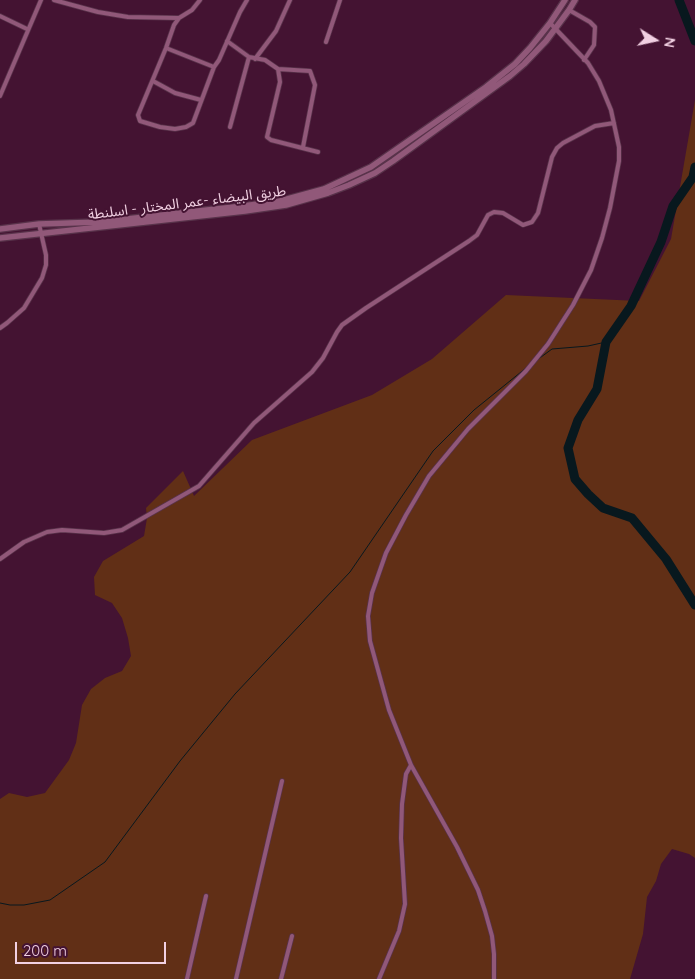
<!DOCTYPE html>
<meta charset="utf-8">
<style>
body{margin:0}
#map{position:relative;width:695px;height:979px;overflow:hidden;background:#441332;font-family:Quicksand,sans-serif}
canvas{display:block}
.north{position:absolute;left:630px;top:15px;width:50px;height:50px;-webkit-text-stroke:4px #441332;paint-order:stroke;rotate:100deg;font-size:14px;font-weight:700;line-height:20px;text-align:center;color:#f1d0e2}
.north::after{content:'';display:block;margin:auto;width:18px;height:22px;background:#f1d0e2;clip-path:polygon(50% 0,100% 100%,50% 72%,0 100%)}
.scale{position:absolute;left:15px;top:942px;width:151px;height:22px;box-sizing:border-box;border:2px solid #f1d0e2;border-top:0;padding-left:6px;font-size:15px;line-height:18px;white-space:nowrap;color:#f1d0e2;-webkit-text-stroke:4px #441332;paint-order:stroke}
</style>
<div id="map">
<canvas width="695" height="979"></canvas>
<div class="north">N</div>
<div class="scale">200 m</div>
</div>
<script>
const ctx = document.querySelector('canvas').getContext('2d');
ctx.lineJoin = 'round';
function paint(path, color) {
  ctx.fillStyle = color;
  ctx.fill(path, 'evenodd');
}
function toPath(rows) {
  const path = new Path2D();
  for (const r of rows) {
    path.moveTo(r[0], r[1]);
    for (let i = 2; i < r.length; i += 2) path.lineTo(r[i], r[i + 1]);
  }
  return path;
}
function strokePath(path, color, width, dash) {
  ctx.strokeStyle = color;
  ctx.lineWidth = width;
  ctx.lineCap = dash ? 'butt' : 'round';
  ctx.setLineDash(dash || []);
  ctx.stroke(path);
}
function write(font, color, halo, rows, align = 'center') {
  ctx.font = font + ' Quicksand,"Noto Sans Arabic",sans-serif';
  ctx.lineWidth = 4;
  ctx.setLineDash([]);
  ctx.textBaseline = 'middle';
  ctx.strokeStyle = halo;
  ctx.fillStyle = color;
  for (const [text, x, y, turn = 0] of rows) {
    ctx.save();
    ctx.translate(x, y);
    ctx.rotate((+turn || 0) * Math.PI / 180);
    ctx.textAlign = isNaN(turn) ? turn : align;
    if (halo) ctx.strokeText(text, 0, 0);
    ctx.fillText(text, 0, 0);
    ctx.restore();
  }
}
const green = toPath([
 [695,100,695,858,689,854,672,849,661,864,656,881,647,897,643,934,630,979,0,979,0,799,9,793,27,797,45,793,69,760,76,743,82,705,91,689,105,678,122,671,131,656,128,638,122,618,112,603,95,595,94,577,103,561,144,536,147,518,146,508,183,471,194,496,252,440,372,395,432,359,506,295,639,301,671,239]
]);
const stream = toPath([
 [537,360,552,349,588,346,606,342],
 [0,903,10,905,24,905,50,900,105,862,180,761,235,694,350,572,433,451,474,410,526,368]
]);
const river = toPath([
 [679,0,695,41],
 [695,167,693,177,673,206,661,242,631,306,606,342,597,389,578,420,568,448,575,479,588,494,603,508,632,518,666,559,695,605]
]);
const minor = toPath([
 [54,0,98,12,128,17,179,18],
 [200,0,192,10,179,18,174,25,166,48,138,115,140,121,160,127,175,129,186,127,193,123,214,67,219,60,240,12,247,0],
 [569,10,590,22,595,27,594,45,584,60],
 [0,16,27,29],
 [227,41,249,57,265,60,278,69,310,71,315,85,303,147],
 [326,42,340,0],
 [166,48,214,67],
 [255,59,276,31,290,0],
 [278,69,280,82,267,137,271,140,318,152],
 [153,81,175,93,201,100],
 [0,96,41,0],
 [230,127,249,57],
 [0,328,7,323,24,308,42,278,46,265,46,255,39,224],
 [0,559,24,542,47,532,62,530,104,533,122,530,199,486,254,423,312,372,323,358,337,332,342,325,366,308,469,241,477,235,488,215,494,212,503,213,523,225,532,222,538,213,552,157,557,148,563,143,595,126,614,123],
 [187,979,206,896],
 [236,979,282,781],
 [281,979,292,936],
 [379,979,399,931,405,904,401,838,402,804,406,774,411,765],
 [494,979,494,954,492,936,485,911,478,890,457,847,411,765,389,710,370,641,368,616,372,593,386,553,406,515,429,476,468,429,526,371,548,344,573,305,591,270,602,238,610,208,619,161,619,147,611,110,599,81,588,63,550,23]
]);
const secondary = toPath([
 [0,229,39,224,100,222,243,206,280,201,324,189,371,167,486,87,515,64,530,48,550,23,565,0],
 [0,238,245,211,286,205,328,193,349,185,375,173,393,161,510,76,524,64,546,41,569,10,575,0]
]);
const streetNames = [
 ["طريق البيضاء -عمر المختار - اسلنطة",187,203,-7]
];
paint(green, '#612f16');
strokePath(stream, '#08181e', 1);
strokePath(river, '#08181e', 9);
strokePath(minor, '#58324a', 5.5);
strokePath(secondary, '#58324a', 8);
strokePath(minor, '#915879', 4);
strokePath(secondary, '#915879', 5.5);
write('14px', '#f1d0e2', '#441332', streetNames);
</script>
